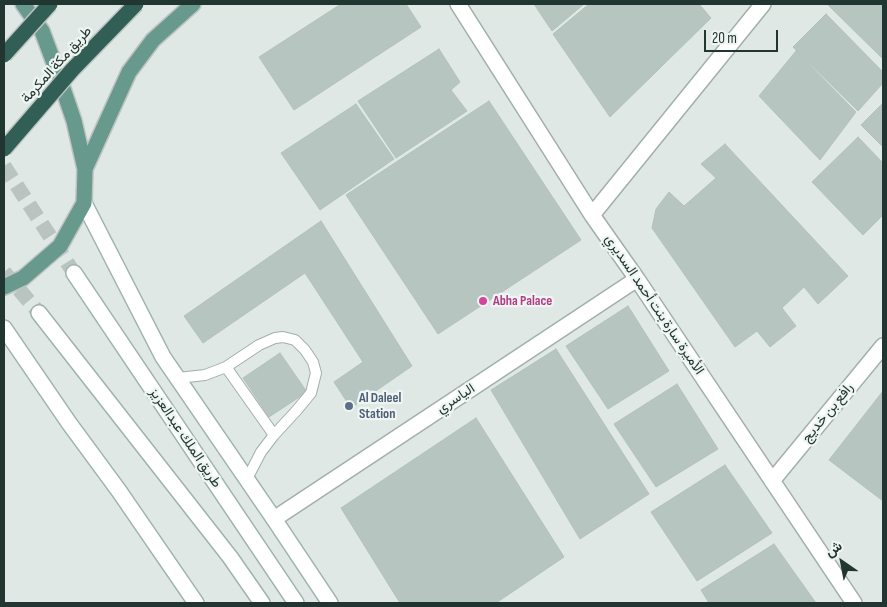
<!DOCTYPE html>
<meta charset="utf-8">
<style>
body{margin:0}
#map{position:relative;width:887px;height:607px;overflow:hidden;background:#dfe8e4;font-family:"Sofia Sans Condensed",Vazirmatn,sans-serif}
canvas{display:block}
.frame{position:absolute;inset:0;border:5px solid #223631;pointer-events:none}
.north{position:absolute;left:817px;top:537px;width:50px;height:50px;-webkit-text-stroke:4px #eef5f2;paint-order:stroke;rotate:327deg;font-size:14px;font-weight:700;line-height:20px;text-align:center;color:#223631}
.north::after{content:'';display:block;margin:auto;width:18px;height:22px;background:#223631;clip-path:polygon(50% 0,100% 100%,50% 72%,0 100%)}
.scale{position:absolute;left:704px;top:30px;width:74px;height:22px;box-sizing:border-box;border:2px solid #223631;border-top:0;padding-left:6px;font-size:15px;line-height:18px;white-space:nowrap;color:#223631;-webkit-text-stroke:4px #eef5f2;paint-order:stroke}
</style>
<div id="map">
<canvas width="887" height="607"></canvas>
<div class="frame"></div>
<div class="north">ش</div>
<div class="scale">20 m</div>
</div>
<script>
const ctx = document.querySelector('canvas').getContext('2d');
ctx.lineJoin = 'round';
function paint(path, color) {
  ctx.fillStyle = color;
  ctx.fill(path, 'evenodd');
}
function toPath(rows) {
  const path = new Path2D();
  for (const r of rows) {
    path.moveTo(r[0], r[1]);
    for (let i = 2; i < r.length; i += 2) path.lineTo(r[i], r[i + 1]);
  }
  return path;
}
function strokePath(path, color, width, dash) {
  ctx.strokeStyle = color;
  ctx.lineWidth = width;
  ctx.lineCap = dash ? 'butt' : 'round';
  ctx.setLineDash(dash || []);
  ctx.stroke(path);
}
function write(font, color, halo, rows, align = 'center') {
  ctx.font = font + ' "Sofia Sans Condensed",Vazirmatn,sans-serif';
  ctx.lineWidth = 4.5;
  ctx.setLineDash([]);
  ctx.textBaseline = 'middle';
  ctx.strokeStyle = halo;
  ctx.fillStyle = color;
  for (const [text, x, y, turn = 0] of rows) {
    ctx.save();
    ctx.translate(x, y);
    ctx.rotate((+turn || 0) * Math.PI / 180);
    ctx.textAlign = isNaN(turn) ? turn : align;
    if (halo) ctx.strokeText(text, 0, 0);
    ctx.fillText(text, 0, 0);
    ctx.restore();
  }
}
const building = toPath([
 [341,4,406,4,421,27,294,110,259,57,341,4],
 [534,4,584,4,552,31,534,4],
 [589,4,699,4,711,18,610,117,553,34,589,4],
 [827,4,883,4,883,59,827,4],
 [826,14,883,72,883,83,858,111,793,47,826,14],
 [439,49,460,82,451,90,467,111,396,158,358,101,439,49],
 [796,51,856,112,820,160,759,96,796,51],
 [489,101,581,240,438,334,346,195,489,101],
 [883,103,883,147,861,125,883,103],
 [356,104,394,159,320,210,281,153,356,104],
 [858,137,883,163,883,215,863,235,812,182,858,137],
 [725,144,848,276,818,304,804,287,782,308,796,326,770,347,757,331,735,347,652,228,656,209,669,192,684,206,716,178,701,164,725,144],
 [321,221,412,366,351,408,334,382,363,362,305,273,203,343,184,316,321,221],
 [628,306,669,371,608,409,566,346,628,306],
 [556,349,649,494,580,539,491,390,556,349],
 [280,353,307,392,269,417,243,378,280,353],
 [677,384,718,449,656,487,614,424,677,384],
 [883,391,883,501,829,460,883,391],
 [476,418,564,557,496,603,400,603,341,508,476,418],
 [725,465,772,533,697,581,651,512,725,465],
 [774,544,816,603,709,603,701,590,774,544]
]);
const secondaryTunnel = toPath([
 [4,166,74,273],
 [4,272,39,313]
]);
const lane = toPath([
 [226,367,274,435],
 [178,378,205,375,226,367,259,345,275,338,283,337,295,340,305,350,313,362,316,373,311,393,297,410,274,435,261,452,247,479]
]);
const street = toPath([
 [458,4,592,215,637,279,854,603],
 [592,215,763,4],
 [772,481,883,346],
 [274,519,637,279]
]);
const secondary = toPath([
 [84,203,163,357,274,519,330,603],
 [74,273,296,603],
 [39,313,230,557,262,603],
 [4,328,69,423,119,491,196,603]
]);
const primary = toPath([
 [85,169,129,72,153,40,193,4],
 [4,287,23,278,60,246,84,203,85,169,74,121,57,71,42,31,23,4]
]);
const highwayBridge = toPath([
 [4,55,50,4],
 [4,149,72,70,136,4]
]);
const markers = [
 [483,301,5,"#d1479c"],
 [349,406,5,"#5c6f8a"]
];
const streetNames = [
 ["طريق مكة المكرمة",57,65,-48],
 ["الأميرة سارة بنت أحمد السديري",654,305,56],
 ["الياسري",456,399,-33],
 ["رافع بن خديج",828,413,-51],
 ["طريق الملك عبدالعزيز",185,438,56]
];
const hotelNames = [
 ["Abha Palace",493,301]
];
const serviceNames = [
 ["Al Daleel",359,398],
 ["Station",359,414]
];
paint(building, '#b7c5c0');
strokePath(building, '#b2c1bb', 1);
strokePath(secondaryTunnel, '#b9c4c0', 15, [15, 8]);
strokePath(lane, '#a3afab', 12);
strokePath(street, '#a3afab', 18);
strokePath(secondary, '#9fb3ac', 18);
strokePath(primary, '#bdc3c1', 18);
strokePath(lane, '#fff', 10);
strokePath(street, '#fff', 15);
strokePath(secondary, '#fff', 15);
strokePath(primary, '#68998d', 15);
strokePath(highwayBridge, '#bdc3c1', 18, []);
strokePath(highwayBridge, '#315f56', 15);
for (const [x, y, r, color] of markers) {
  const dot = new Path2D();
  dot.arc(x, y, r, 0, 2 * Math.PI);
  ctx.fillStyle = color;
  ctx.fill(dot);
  strokePath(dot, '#eef5f2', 2);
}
write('14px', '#223631', '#eef5f2', streetNames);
write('bold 14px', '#b23c85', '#eef5f2', hotelNames, 'left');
write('bold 14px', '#4e5e75', '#eef5f2', serviceNames, 'left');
</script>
